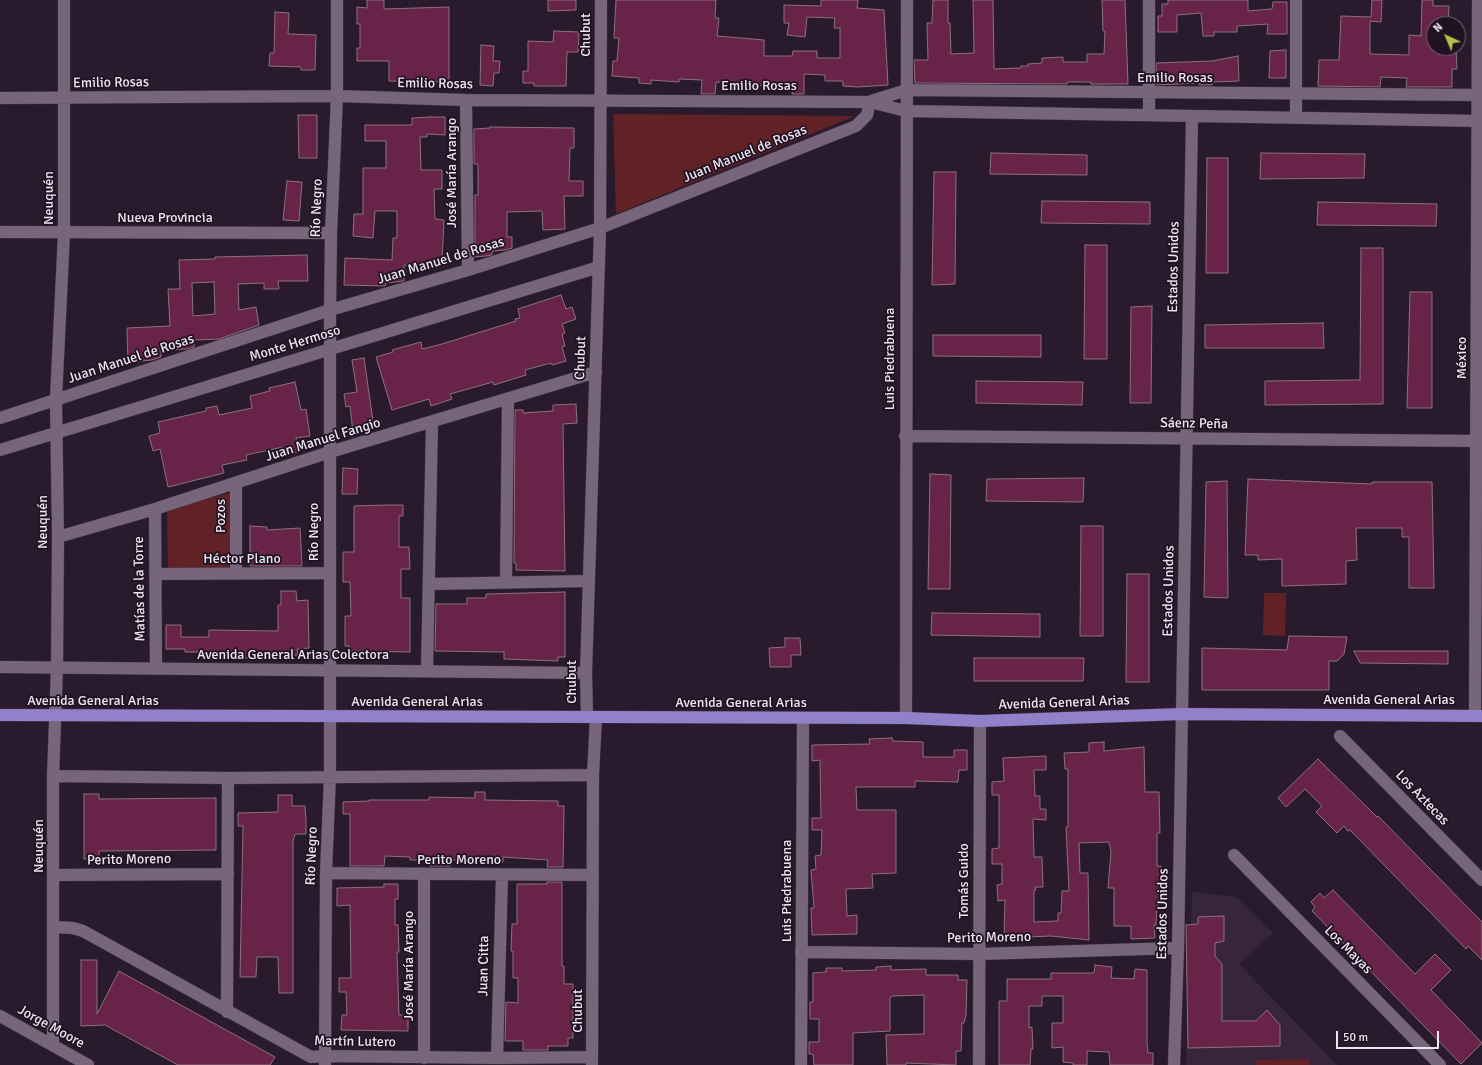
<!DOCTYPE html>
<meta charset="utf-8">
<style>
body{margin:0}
#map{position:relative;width:1482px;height:1065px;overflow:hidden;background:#291b2d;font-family:Signika,sans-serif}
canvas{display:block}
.north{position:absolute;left:1426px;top:16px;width:40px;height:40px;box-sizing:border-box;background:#1f1223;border:1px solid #726675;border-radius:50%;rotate:316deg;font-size:11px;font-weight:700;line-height:16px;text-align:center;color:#eee4f0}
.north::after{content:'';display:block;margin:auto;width:14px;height:18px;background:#b8c147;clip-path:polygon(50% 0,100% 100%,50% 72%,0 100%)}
.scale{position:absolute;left:1336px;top:1031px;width:103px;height:18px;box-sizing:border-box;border:2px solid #eee4f0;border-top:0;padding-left:5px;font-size:12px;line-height:14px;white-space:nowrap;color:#eee4f0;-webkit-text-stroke:3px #1f1223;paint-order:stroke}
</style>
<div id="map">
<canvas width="1482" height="1065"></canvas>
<div class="north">N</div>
<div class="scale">50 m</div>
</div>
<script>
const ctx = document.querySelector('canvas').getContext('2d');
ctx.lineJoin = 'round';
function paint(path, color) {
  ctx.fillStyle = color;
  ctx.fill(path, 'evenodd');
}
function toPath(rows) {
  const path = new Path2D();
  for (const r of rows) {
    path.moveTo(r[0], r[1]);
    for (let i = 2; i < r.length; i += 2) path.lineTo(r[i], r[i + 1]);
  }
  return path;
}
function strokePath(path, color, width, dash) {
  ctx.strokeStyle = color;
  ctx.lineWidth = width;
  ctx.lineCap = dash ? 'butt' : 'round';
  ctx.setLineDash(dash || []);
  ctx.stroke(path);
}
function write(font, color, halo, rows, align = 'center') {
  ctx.font = font + ' Signika,sans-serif';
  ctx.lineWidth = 3.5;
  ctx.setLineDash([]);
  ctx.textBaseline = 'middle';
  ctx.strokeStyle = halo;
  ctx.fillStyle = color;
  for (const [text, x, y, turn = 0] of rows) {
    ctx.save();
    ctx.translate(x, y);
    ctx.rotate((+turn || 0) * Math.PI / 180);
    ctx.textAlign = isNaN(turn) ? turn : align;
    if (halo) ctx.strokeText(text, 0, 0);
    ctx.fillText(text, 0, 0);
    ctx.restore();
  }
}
const built = toPath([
 [1192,892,1236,897,1273,933,1239,964,1337,1065,1186,1065]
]);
const green = toPath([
 [613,114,855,116,616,214],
 [230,493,230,568,168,568,167,509],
 [1264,593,1286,593,1285,636,1263,635],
 [1310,1059,1310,1065,1256,1065,1256,1060]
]);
const building = toPath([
 [367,0,384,0,384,9,449,7,449,82,389,81,389,61,357,61,357,48,360,48,360,24,357,24,357,7,367,8,367,0],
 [548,0,576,0,576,10,548,11,548,0],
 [616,0,716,0,715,18,719,18,717,36,764,40,764,56,792,56,793,51,817,51,817,58,840,58,840,28,834,28,835,18,807,17,805,37,787,35,789,23,784,23,784,5,821,6,821,0,858,0,857,8,884,10,888,85,858,87,843,86,843,81,825,81,825,75,804,74,804,94,792,94,793,87,741,85,741,83,716,82,715,94,701,94,702,80,679,79,679,82,651,80,651,84,639,83,639,78,612,76,613,61,617,61,619,38,614,38,616,0],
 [933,0,948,0,948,23,950,23,951,54,974,53,973,0,993,0,994,69,1021,68,1021,66,1028,66,1028,64,1042,63,1042,58,1063,57,1063,62,1087,62,1087,54,1104,54,1105,31,1103,31,1102,0,1125,0,1128,84,1091,84,1091,82,1067,82,1067,84,915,83,914,60,928,60,927,23,932,23,933,0],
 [1168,0,1248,0,1248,11,1272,9,1273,2,1287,2,1287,34,1267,34,1268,24,1237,26,1237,32,1214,32,1214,36,1203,36,1201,13,1177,15,1177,32,1158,32,1158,16,1162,16,1162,4,1168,4,1168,0],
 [1372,0,1382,0,1381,22,1370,21,1370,54,1409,55,1409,35,1421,36,1422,0,1433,0,1433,6,1449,6,1448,24,1434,24,1434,48,1456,48,1457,69,1452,69,1452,87,1406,87,1407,78,1381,77,1380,87,1318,86,1319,60,1339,60,1341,16,1371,17,1372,0],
 [275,12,289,13,288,34,316,35,315,70,301,70,301,67,269,66,270,53,274,53,275,12],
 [554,31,579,32,578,52,567,52,566,86,534,86,534,83,523,83,523,71,528,71,528,41,553,42,554,31],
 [481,45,494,46,493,61,500,61,499,73,494,73,493,86,480,85,481,45],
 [1286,50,1286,78,1269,78,1270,51,1286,50],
 [1238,56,1239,81,1212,82,1212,85,1199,85,1199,83,1157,85,1156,63,1212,61,1238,56],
 [298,115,317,115,317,158,299,158,298,115],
 [430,117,445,117,445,135,427,134,427,137,420,137,421,170,442,170,442,189,434,189,435,219,444,220,442,260,437,260,437,266,404,265,404,281,386,283,385,286,344,285,345,258,392,260,393,238,397,238,397,211,375,211,373,238,353,236,354,214,363,214,363,168,386,168,386,141,365,141,365,125,412,125,412,118,430,117],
 [490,127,574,128,574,148,570,148,569,181,583,181,583,196,564,196,565,229,543,230,542,211,507,212,507,237,512,237,512,248,505,250,492,251,492,255,486,256,475,257,475,195,478,195,478,164,474,164,474,129,490,128,490,127],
 [991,153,1087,155,1087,175,990,174,991,153],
 [1261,153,1365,154,1364,178,1260,179,1261,153],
 [1207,158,1228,158,1228,273,1206,273,1207,158],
 [934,172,956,172,955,284,932,285,934,172],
 [287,181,302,182,299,221,283,220,287,181],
 [1042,201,1150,202,1150,224,1041,223,1042,201],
 [1318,202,1437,204,1436,226,1317,225,1318,202],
 [1085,245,1107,245,1107,359,1084,359,1085,245],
 [1361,248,1383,248,1383,404,1265,405,1265,381,1360,380,1361,248],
 [307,255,308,281,278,281,279,289,264,289,264,283,238,284,239,310,256,307,259,325,219,339,194,340,194,347,188,349,161,350,161,357,152,360,128,362,127,328,170,326,168,289,180,289,179,260,215,259,215,257,307,255],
 [214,282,215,314,193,316,192,283,214,282],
 [1410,292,1432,292,1432,408,1407,408,1410,292],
 [561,295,566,309,572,307,576,319,562,324,565,333,562,334,565,346,562,347,566,361,552,365,551,363,525,370,526,375,494,385,493,382,450,394,452,399,431,406,429,399,392,410,376,357,393,352,392,350,421,342,422,349,442,344,516,321,515,319,520,318,518,309,561,295],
 [1152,306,1151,403,1130,403,1131,307,1152,306],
 [1323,323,1324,348,1205,348,1205,325,1323,323],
 [933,335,1041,335,1041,357,933,356,933,335],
 [364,358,374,428,353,432,350,406,346,407,344,394,357,392,352,360,364,358],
 [976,381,1083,382,1082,405,976,403,976,381],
 [295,382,301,410,306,409,310,436,296,438,298,452,284,455,283,447,246,455,247,460,222,465,224,473,168,487,160,449,153,451,149,436,160,433,158,422,206,411,206,408,217,406,219,415,252,408,250,396,270,391,269,388,295,382],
 [576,404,577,423,563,424,565,571,516,570,516,563,514,563,515,410,523,410,523,413,553,411,553,405,576,404],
 [343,468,358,469,357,494,342,494,343,468],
 [930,474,951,475,950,589,928,589,930,474],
 [1084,478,1083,502,986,501,987,479,1084,478],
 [1248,479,1372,484,1372,482,1432,482,1434,588,1409,588,1409,537,1402,537,1402,528,1356,528,1357,560,1346,561,1346,584,1282,586,1282,559,1258,560,1258,555,1245,555,1248,479],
 [1227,481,1228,598,1204,597,1206,482,1227,481],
 [386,505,403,505,403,516,399,516,399,547,409,547,410,569,401,569,401,598,410,598,410,652,348,651,349,646,345,646,345,616,351,616,350,582,343,582,343,552,354,552,354,506,386,505],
 [250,526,267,527,267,530,300,528,302,566,250,566,250,526],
 [1081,526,1103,526,1103,636,1080,636,1081,526],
 [1127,574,1149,574,1149,682,1126,682,1127,574],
 [281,591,296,591,297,601,308,600,309,648,297,649,298,655,292,655,292,658,237,658,237,652,185,652,185,649,166,649,166,625,181,625,181,637,209,637,209,630,278,631,278,605,281,605,281,591],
 [565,592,565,657,558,657,558,661,504,659,504,652,435,651,436,604,467,604,467,598,486,598,486,594,565,592],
 [932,613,1040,614,1040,637,931,635,932,613],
 [1289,636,1347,637,1344,654,1337,661,1329,661,1329,690,1202,690,1202,648,1287,650,1289,636],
 [785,638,800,638,801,655,791,655,791,667,770,667,769,648,785,647,785,638],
 [1354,651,1448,651,1448,664,1360,663,1354,651],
 [974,658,1084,658,1083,681,974,681,974,658],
 [892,738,893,741,923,742,923,757,954,757,954,750,967,750,967,770,959,770,958,782,915,781,915,787,856,787,857,810,896,810,896,873,872,874,873,888,846,889,847,916,857,915,857,934,812,935,811,908,814,908,811,870,816,869,815,856,821,855,822,830,812,830,812,818,821,818,820,760,812,761,812,745,870,744,869,739,892,738],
 [1104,742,1104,751,1144,747,1145,792,1159,792,1160,833,1157,833,1157,866,1161,866,1159,905,1157,905,1156,925,1154,925,1155,938,1131,939,1131,926,1114,926,1114,888,1108,888,1111,852,1109,842,1079,843,1080,873,1088,873,1089,940,1051,936,1004,938,1005,900,998,901,997,885,1002,884,1002,864,992,864,992,849,999,848,999,795,992,795,992,782,1004,781,1003,758,1046,756,1046,770,1034,770,1035,796,1040,796,1040,809,1046,809,1046,820,1033,819,1034,857,1042,857,1043,887,1035,887,1036,890,1034,890,1034,922,1058,921,1058,913,1061,913,1062,891,1069,891,1066,827,1068,827,1068,769,1065,769,1064,753,1089,752,1089,743,1104,742],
 [1318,759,1377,817,1378,816,1482,922,1482,960,1468,946,1466,949,1350,830,1348,831,1344,826,1337,833,1316,812,1322,806,1305,789,1286,807,1278,798,1318,759],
 [475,792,485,792,485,800,558,801,558,806,564,806,563,867,547,867,548,860,503,857,503,862,451,860,450,866,430,866,430,860,410,860,410,857,385,856,384,866,350,866,350,814,343,814,343,802,369,801,369,800,429,800,429,797,475,798,475,792],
 [84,794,99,794,99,799,216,798,216,850,99,851,99,859,84,859,84,794],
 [278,795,292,795,292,806,305,806,306,821,306,834,295,834,293,841,293,993,279,993,278,957,257,957,256,977,240,977,243,826,238,826,238,813,278,812,278,795],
 [547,882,562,882,562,966,564,966,564,984,573,984,573,1038,568,1038,568,1046,548,1046,548,1050,523,1050,523,1041,505,1041,506,1002,518,1003,518,978,513,978,513,951,511,951,512,924,517,924,517,884,547,884,547,882],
 [384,884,398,884,398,899,395,899,395,925,398,925,399,952,397,952,399,1015,408,1015,408,1031,341,1030,342,1015,347,1015,346,992,339,992,339,978,351,978,350,905,337,906,337,888,384,887,384,884],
 [1333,890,1415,974,1435,954,1451,970,1431,990,1482,1043,1461,1064,1312,911,1315,907,1311,902,1320,893,1324,898,1333,890],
 [1224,916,1224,941,1215,943,1215,956,1222,964,1222,1021,1256,1021,1267,1010,1280,1025,1280,1046,1188,1048,1186,925,1198,924,1198,917,1224,916],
 [81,960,97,960,97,1014,119,971,275,1057,270,1065,178,1065,105,1025,81,1026,81,960],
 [1095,965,1112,967,1111,978,1134,979,1135,969,1147,970,1147,1043,1148,1053,1153,1053,1153,1065,1110,1065,1109,1052,1087,1051,1087,1065,1073,1065,1073,1063,1063,1062,1063,1047,1052,1048,1052,1023,1063,1023,1063,996,1042,996,1042,1006,1029,1006,1029,1028,1032,1027,1033,1049,1031,1049,1030,1065,999,1065,999,1001,1007,1001,1007,979,1051,979,1051,973,1094,973,1095,965],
 [891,966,891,970,926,969,926,975,958,975,958,980,967,980,966,1015,964,1023,962,1023,961,1051,956,1051,956,1065,906,1063,906,1065,887,1065,886,1035,924,1034,924,995,892,996,890,998,890,1031,853,1033,853,1065,814,1065,813,1054,809,1054,809,1042,819,1042,819,1019,810,1019,810,1002,813,1002,813,973,826,972,826,968,842,968,842,971,876,970,876,967,891,966]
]);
const minor = toPath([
 [1149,0,1149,115],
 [0,98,337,96,466,100,870,102,906,111,1482,121],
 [466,100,468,270],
 [871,101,907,90,1478,95,1482,97],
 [1296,118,1296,0],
 [0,232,331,233],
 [0,418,330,310,468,270,600,228,856,126,867,115,870,102],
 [905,436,1482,441],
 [0,450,599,267],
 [236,483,236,574],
 [155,509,156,669],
 [58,537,155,509,330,452,596,372],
 [155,574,329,573],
 [506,582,508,399],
 [429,584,589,581],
 [0,667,586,673],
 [427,671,432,423],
 [1475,716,1478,0],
 [587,717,586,673,600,228,601,0],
 [906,718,907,0],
 [1340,736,1482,880],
 [53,776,228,778,593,775],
 [1234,855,1440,1065],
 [326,873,593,875],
 [54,875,228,874],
 [54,927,73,928,83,931,311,1057,325,1056,497,1058,592,1057],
 [801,952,979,954,1178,948],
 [227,1012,228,778],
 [0,1016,88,1065],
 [53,1045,53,776,57,667,58,537,56,399,64,233,64,0],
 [424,1058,424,875],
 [497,1058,502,875],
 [592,1064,593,775,596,717],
 [325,1065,326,873,330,776,330,310,331,233,337,96,337,0],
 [801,1065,803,718],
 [979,1065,980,721],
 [1174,1065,1178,948,1192,117]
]);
const major = toPath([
 [0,715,906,718,980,721,1182,714,1482,716]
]);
const streetNames = [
 ["Chubut",586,35,-90],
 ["Emilio Rosas",1175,78],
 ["Emilio Rosas",111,83,-1],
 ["Emilio Rosas",435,84,1],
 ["Emilio Rosas",759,86],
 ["Juan Manuel de Rosas",745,154,-22],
 ["José María Arango",452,173,-90],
 ["Neuquén",49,198,-90],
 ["Río Negro",317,208,-88],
 ["Nueva Provincia",165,218],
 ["Juan Manuel de Rosas",441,261,-17],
 ["Estados Unidos",1174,267,-89],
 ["Monte Hermoso",295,344,-17],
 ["Chubut",581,358,-88],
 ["México",1462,358,-90],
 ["Juan Manuel de Rosas",131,359,-18],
 ["Luis Piedrabuena",890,359,-90],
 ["Sáenz Peña",1194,424,1],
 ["Juan Manuel Fangio",323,440,-17],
 ["Pozos",221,516,-90],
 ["Neuquén",43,522,-90],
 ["Río Negro",314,532,-90],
 ["Héctor Plano",242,559],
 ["Matías de la Torre",140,589,-91],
 ["Estados Unidos",1169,591,-89],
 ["Avenida General Arias Colectora",293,655],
 ["Chubut",572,682,-90],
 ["Avenida General Arias",1389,700],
 ["Avenida General Arias",93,701],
 ["Avenida General Arias",417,702],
 ["Avenida General Arias",741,703],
 ["Avenida General Arias",1064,703,-2],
 ["Los Aztecas",1422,798,46],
 ["Neuquén",39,846,-90],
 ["Río Negro",312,856,-88],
 ["Perito Moreno",129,860,-1],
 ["Perito Moreno",459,860],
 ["Tomás Guido",964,881,-90],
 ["Luis Piedrabuena",787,891,-90],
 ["Estados Unidos",1163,914,-89],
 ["Perito Moreno",989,938,-1],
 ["Los Mayas",1348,950,45],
 ["José María Arango",409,966,-90],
 ["Juan Citta",484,966,-89],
 ["Chubut",578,1011,-90],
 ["Jorge Moore",51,1027,29],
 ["Martín Lutero",355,1042,1]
];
paint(built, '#37253c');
paint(green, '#612225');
paint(building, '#672448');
strokePath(building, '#8c717d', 1);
strokePath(minor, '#423645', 13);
strokePath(major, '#423645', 13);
strokePath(minor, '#77667b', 12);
strokePath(major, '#9081ca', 12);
write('14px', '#eee4f0', '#1f1223', streetNames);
</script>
